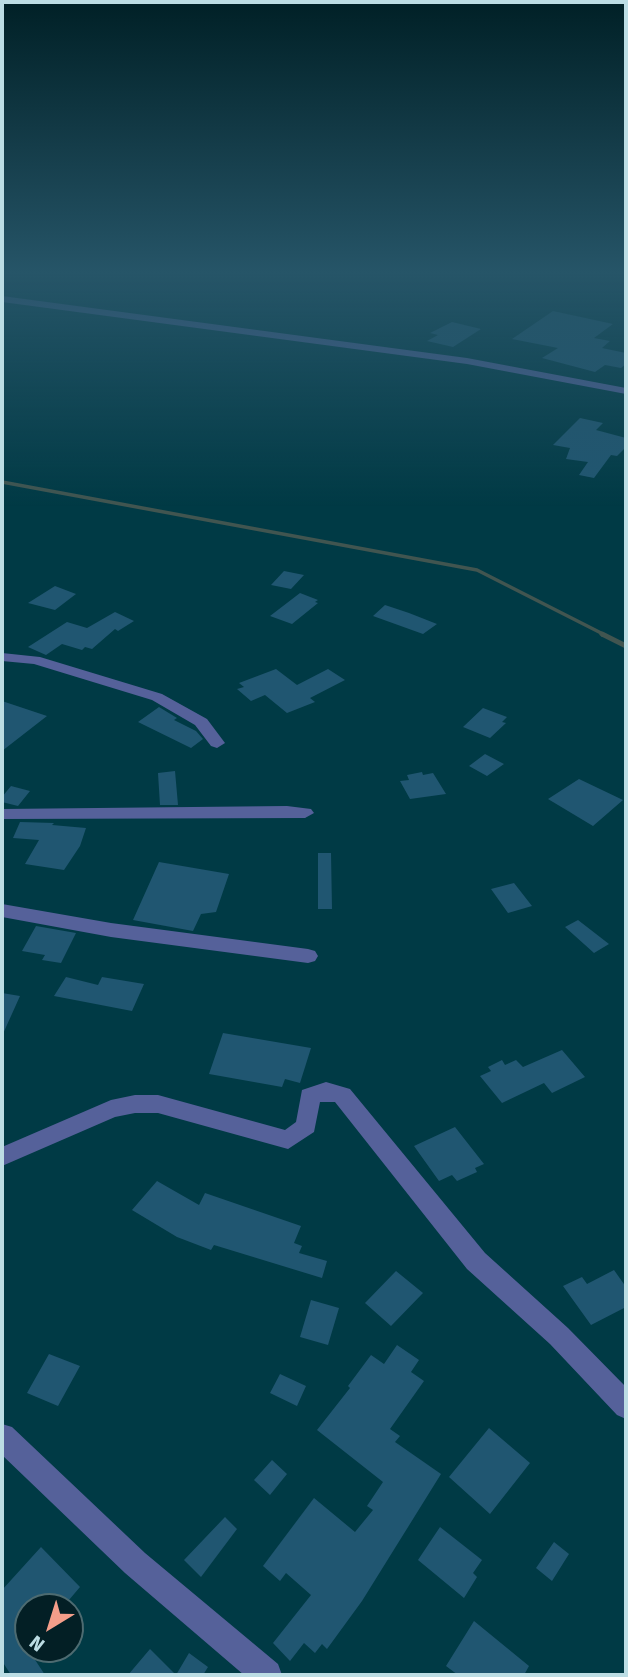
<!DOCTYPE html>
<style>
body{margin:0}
#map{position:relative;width:628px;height:1677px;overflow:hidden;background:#003a45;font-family:"Fira Sans",sans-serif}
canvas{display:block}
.frame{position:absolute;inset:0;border:4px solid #bcdde4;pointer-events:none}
.north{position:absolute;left:14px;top:1593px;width:70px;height:70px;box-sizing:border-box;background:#031f25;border:2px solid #4d6b71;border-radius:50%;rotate:218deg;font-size:19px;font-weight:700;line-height:28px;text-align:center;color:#bcdde4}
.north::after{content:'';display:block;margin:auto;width:24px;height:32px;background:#f49e8a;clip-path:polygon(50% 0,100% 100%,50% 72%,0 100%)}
</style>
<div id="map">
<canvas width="628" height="1677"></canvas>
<div class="frame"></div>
<div class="north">N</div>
</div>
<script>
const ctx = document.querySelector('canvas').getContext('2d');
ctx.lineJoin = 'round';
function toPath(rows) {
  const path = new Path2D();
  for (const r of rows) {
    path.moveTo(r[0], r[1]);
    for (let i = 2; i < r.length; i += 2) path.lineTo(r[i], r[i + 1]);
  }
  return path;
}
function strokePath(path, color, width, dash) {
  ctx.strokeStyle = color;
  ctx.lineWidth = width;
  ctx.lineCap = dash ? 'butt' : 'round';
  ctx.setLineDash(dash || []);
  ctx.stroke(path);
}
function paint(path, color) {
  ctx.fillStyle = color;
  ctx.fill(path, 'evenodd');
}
const streamFar1 = toPath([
 [2,482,477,570,605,635]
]);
const stream = toPath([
 [602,634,626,646]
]);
const building = toPath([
 [553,311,613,324,594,338,610,341,602,348,626,353,626,364,621,368,605,365,595,372,542,358,558,348,512,339],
 [452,322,481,329,453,347,427,341,438,335,430,333],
 [580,418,603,423,596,430,626,438,626,447,617,456,611,455,594,478,579,475,588,462,566,459,570,448,553,445],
 [284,571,304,575,291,589,271,585],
 [55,586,76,594,55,610,28,603],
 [300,593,318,600,315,602,318,603,292,624,270,616],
 [385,605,409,613,437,624,423,634,373,616],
 [115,612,134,621,118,631,115,629,92,649,85,647,82,650,62,644,46,655,28,647,67,622,87,628],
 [276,669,297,685,328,669,345,680,310,698,315,702,287,713,265,695,251,701,237,689,244,687,239,683],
 [2,701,47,716,2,751],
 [159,707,177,718,174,720,196,731,203,739,191,748,138,722],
 [483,708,507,717,502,722,506,723,490,738,463,727],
 [485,754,504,764,487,776,469,766],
 [175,771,178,805,160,805,158,773],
 [422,772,423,775,433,773,446,794,410,799,400,781,409,780,407,775],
 [579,779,623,800,593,826,548,799],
 [11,786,30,791,18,806,2,802,2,797],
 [20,822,54,823,52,825,86,828,80,846,64,870,25,864,39,840,13,838],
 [318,853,331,853,332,909,318,909],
 [159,862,229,874,216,912,201,914,193,931,133,920],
 [514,883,532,906,508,913,491,889],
 [578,920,609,944,594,953,565,927],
 [36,926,76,933,61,963,42,960,45,955,22,951],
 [66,977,98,985,102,977,144,984,132,1011,54,996],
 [2,993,20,996,2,1036],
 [223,1033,311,1048,300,1083,285,1079,282,1087,209,1074],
 [562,1050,585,1077,552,1093,544,1083,502,1103,480,1076,491,1071,488,1067,502,1060,505,1065,516,1060,523,1067],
 [455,1127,484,1164,475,1168,477,1172,457,1181,452,1175,439,1181,414,1146],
 [157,1181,199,1205,205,1193,301,1226,294,1243,302,1246,299,1253,327,1261,322,1278,214,1245,211,1250,177,1237,132,1210],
 [614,1270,626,1287,626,1307,591,1325,563,1286,582,1277,587,1284],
 [396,1271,423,1293,391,1326,365,1303],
 [311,1300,339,1308,328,1345,300,1337],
 [397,1345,419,1360,411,1372,424,1381,390,1429,400,1436,395,1442,441,1474,362,1601,327,1649,322,1644,315,1653,304,1643,290,1661,273,1643,311,1595,286,1573,280,1581,263,1566,314,1498,355,1532,373,1510,367,1506,383,1482,317,1430,350,1388,348,1386,371,1355,384,1364],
 [49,1354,80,1366,58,1406,27,1393],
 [280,1374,306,1386,297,1406,270,1393],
 [489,1428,530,1463,490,1514,449,1477],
 [272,1460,287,1474,270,1495,254,1480],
 [225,1517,237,1529,201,1577,184,1560],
 [440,1527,482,1560,473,1573,477,1577,464,1598,418,1560],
 [554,1542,569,1554,552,1581,536,1568],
 [41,1547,80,1587,63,1607,28,1607,28,1649,45,1675,11,1675,2,1661,2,1590],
 [474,1621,529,1666,524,1675,458,1675,446,1666],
 [150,1649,176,1675,189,1653,208,1667,203,1675,128,1675]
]);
const minor = toPath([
 [2,296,467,358,626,388,626,394,467,364,2,302,2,296],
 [2,653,40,657,162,694,207,719,225,743,217,748,211,746,195,725,152,700,34,664,2,661,2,653],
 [287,806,311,809,314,813,305,818,2,819,2,809,287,806],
 [2,904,111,923,308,949,315,951,318,956,315,961,308,963,111,937,2,917,2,904],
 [326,1082,350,1089,485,1253,568,1328,626,1387,626,1419,617,1415,550,1344,467,1269,335,1102,320,1102,314,1132,288,1149,158,1113,135,1113,115,1117,2,1166,2,1147,111,1100,135,1095,158,1095,285,1130,296,1122,302,1090,326,1082],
 [2,1424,12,1427,145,1553,278,1664,282,1675,244,1675,125,1573,2,1455,2,1424]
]);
strokePath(streamFar1, '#415550', 3.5);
strokePath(stream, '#415550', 5);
paint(building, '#205671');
paint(minor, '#55619a');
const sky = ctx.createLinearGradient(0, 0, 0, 506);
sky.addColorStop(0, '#002026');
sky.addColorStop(0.54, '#265568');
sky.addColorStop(1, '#26556800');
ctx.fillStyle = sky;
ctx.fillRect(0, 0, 628, 506);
</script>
